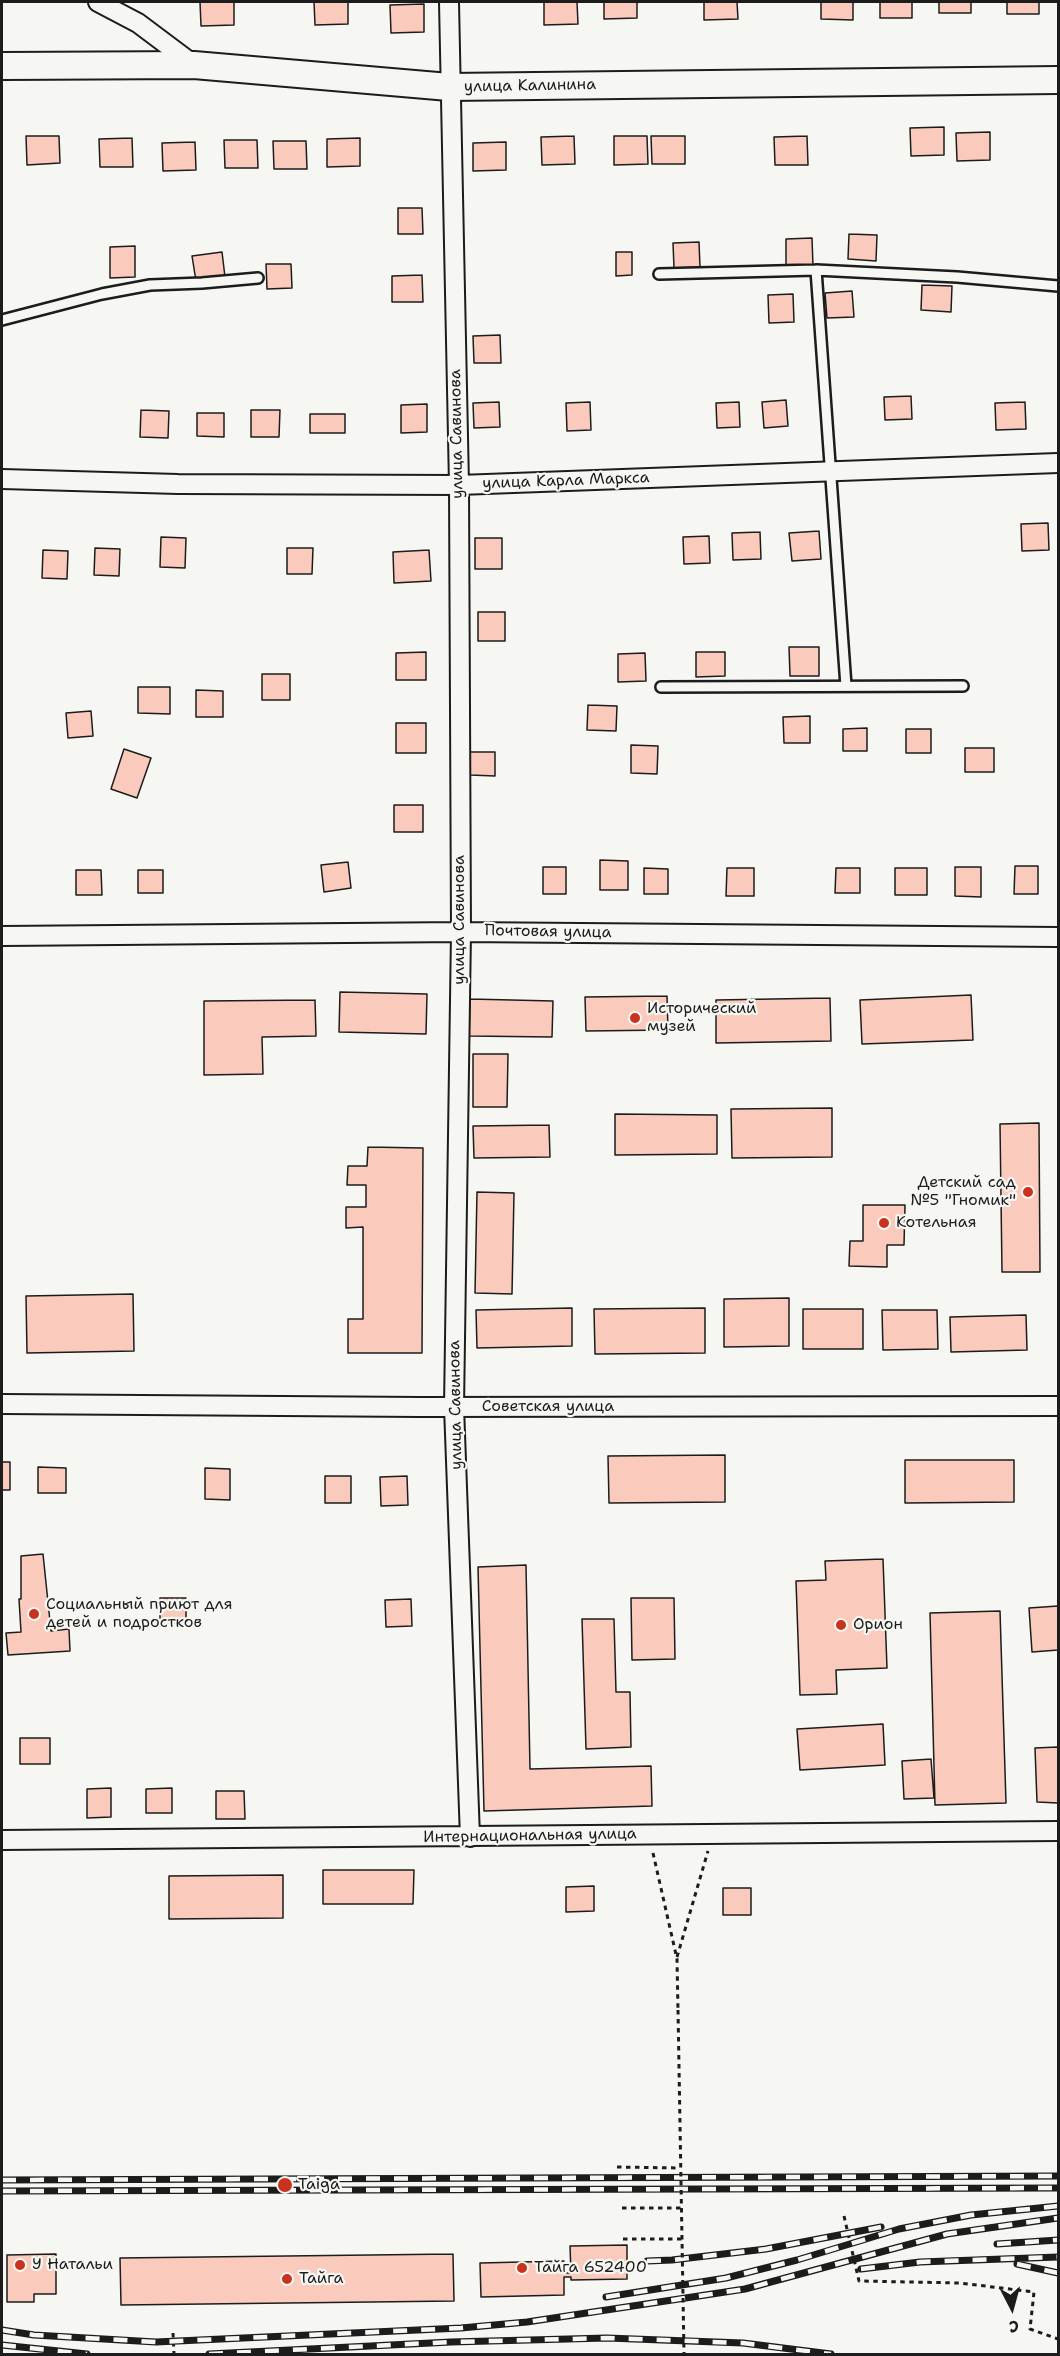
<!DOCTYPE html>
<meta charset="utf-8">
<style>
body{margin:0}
#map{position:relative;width:1060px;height:2356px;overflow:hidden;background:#f6f6f2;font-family:"Shantell Sans",sans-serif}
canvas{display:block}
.frame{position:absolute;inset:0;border:3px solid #1c1c1c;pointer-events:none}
.north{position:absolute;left:982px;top:2278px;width:60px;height:60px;-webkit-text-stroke:4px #f6f6f2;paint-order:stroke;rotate:174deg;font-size:16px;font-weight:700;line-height:24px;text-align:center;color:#1c1c1c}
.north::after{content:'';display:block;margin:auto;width:21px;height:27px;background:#1c1c1c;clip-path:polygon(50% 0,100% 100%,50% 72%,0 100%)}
</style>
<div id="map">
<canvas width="1060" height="2356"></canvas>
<div class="frame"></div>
<div class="north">С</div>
</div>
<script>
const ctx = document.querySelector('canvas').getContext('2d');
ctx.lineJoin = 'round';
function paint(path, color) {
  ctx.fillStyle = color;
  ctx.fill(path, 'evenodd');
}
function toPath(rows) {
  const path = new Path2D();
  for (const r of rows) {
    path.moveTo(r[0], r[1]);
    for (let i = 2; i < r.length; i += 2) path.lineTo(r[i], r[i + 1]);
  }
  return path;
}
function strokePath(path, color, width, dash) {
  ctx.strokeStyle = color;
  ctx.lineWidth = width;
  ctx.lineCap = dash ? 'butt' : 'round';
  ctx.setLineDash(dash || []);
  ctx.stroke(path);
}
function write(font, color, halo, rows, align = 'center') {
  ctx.font = font + ' "Shantell Sans",sans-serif';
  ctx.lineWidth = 4.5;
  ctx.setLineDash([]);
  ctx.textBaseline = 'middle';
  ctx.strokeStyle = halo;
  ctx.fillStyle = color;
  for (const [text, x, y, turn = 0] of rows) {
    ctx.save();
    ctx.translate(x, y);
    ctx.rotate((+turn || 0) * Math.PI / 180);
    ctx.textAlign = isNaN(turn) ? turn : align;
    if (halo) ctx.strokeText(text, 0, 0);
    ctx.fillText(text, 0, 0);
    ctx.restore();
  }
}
const building = toPath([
 [200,2,234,2,234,25,201,26,200,2],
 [314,2,348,2,348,24,315,25,314,2],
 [544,2,577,2,578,24,544,25,544,2],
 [604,2,637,2,637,18,604,19,604,2],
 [704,2,737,2,738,19,704,20,704,2],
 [821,2,853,2,853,20,821,19,821,2],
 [880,2,912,2,912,18,880,18,880,2],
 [939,2,971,2,971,13,939,13,939,2],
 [1007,2,1039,2,1039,14,1007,14,1007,2],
 [424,4,424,32,391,33,390,5,424,4],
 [944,127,944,155,911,156,910,128,944,127],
 [990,132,990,160,957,161,956,133,990,132],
 [26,136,59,136,60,163,27,165,26,136],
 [574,136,575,164,542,165,541,137,574,136],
 [614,136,647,136,648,164,614,165,614,136],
 [651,136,685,136,685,164,652,164,651,136],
 [807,136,808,165,775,165,774,137,807,136],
 [132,138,133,167,100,167,99,139,132,138],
 [360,138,360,166,327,167,327,139,360,138],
 [224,140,257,140,258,168,225,168,224,140],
 [273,141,306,141,307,169,274,169,273,141],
 [195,142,196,170,163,171,162,143,195,142],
 [506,142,506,170,473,171,473,143,506,142],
 [398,208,422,208,423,234,398,234,398,208],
 [849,234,877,235,876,261,848,259,849,234],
 [812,238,813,266,786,267,786,239,812,238],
 [699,242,700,267,674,268,673,243,699,242],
 [135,246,135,277,110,278,110,247,135,246],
 [222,252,225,277,196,281,192,256,222,252],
 [616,252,632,252,632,275,616,276,616,252],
 [266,264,291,264,292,288,267,289,266,264],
 [422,275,423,302,392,302,392,276,422,275],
 [922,285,952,286,951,312,921,310,922,285],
 [852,291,854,317,827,318,825,293,852,291],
 [793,294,794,322,769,323,768,295,793,294],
 [500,335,501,363,474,363,473,336,500,335],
 [911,396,912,419,885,420,884,397,911,396],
 [786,400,788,426,764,428,762,402,786,400],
 [499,402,500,427,474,428,473,403,499,402],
 [590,402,591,430,567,431,566,403,590,402],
 [739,402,740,427,717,428,716,403,739,402],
 [1025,402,1026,429,996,430,995,403,1025,402],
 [427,404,427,432,401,433,401,405,427,404],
 [141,410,169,411,168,438,140,437,141,410],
 [251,410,280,410,279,437,251,437,251,410],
 [197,413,224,413,224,437,197,436,197,413],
 [310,414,345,414,345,433,310,433,310,414],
 [1048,523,1049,550,1022,551,1021,524,1048,523],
 [819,531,821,559,792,561,789,533,819,531],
 [760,532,761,559,733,560,732,533,760,532],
 [709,536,710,563,684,564,683,537,709,536],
 [161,537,186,538,185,568,160,567,161,537],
 [475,538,502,538,502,569,475,569,475,538],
 [95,548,120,549,119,576,94,575,95,548],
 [287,548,313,548,312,574,287,574,287,548],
 [43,550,68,551,67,579,42,578,43,550],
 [429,550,431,581,394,583,393,552,429,550],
 [478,612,505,612,505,641,478,641,478,612],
 [789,647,819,647,819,676,790,676,789,647],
 [426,652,426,680,396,680,396,653,426,652],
 [696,652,725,652,725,676,696,677,696,652],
 [645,653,646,681,618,682,618,654,645,653],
 [262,674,290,674,290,700,262,700,262,674],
 [138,687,170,687,170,714,138,713,138,687],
 [196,690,223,691,223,717,196,717,196,690],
 [588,705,617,706,616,731,587,730,588,705],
 [91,711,93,736,68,738,66,713,91,711],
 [810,716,810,743,784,743,783,717,810,716],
 [396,723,426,723,426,753,396,753,396,723],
 [867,728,867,751,843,751,843,729,867,728],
 [906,729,931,729,931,753,906,753,906,729],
 [631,745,658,746,657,774,631,773,631,745],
 [965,748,994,748,994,772,965,772,965,748],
 [124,749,151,758,137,798,111,789,124,749],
 [470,752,495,752,495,776,470,775,470,752],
 [394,805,423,805,423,832,394,832,394,805],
 [600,860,628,861,628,890,600,890,600,860],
 [348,862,351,888,324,892,321,865,348,862],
 [1015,866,1038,866,1038,894,1014,894,1015,866],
 [543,867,566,867,566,894,543,894,543,867],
 [955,867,981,867,981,897,955,896,955,867],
 [644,868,668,869,668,894,644,894,644,868],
 [727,868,754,868,754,896,726,896,727,868],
 [836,868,860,868,860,893,835,893,836,868],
 [895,868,927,868,927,895,895,895,895,868],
 [76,870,101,870,102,895,76,895,76,870],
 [138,870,163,870,163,893,138,893,138,870],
 [340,992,427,994,426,1034,339,1032,340,992],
 [971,995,973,1040,862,1044,860,1000,971,995],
 [667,996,668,1030,586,1031,585,997,667,996],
 [830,998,831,1041,716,1043,716,1000,830,998],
 [470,999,553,1001,552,1037,469,1036,470,999],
 [315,1000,316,1036,262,1037,263,1074,204,1075,204,1001,315,1000],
 [473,1054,508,1054,507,1107,473,1107,473,1054],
 [832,1108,832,1157,732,1158,731,1109,832,1108],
 [615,1114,717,1115,717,1154,615,1155,615,1114],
 [1039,1123,1040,1272,1002,1272,1000,1124,1039,1123],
 [549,1125,550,1157,474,1158,473,1126,549,1125],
 [368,1147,423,1148,422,1353,348,1353,348,1319,363,1319,363,1227,346,1228,346,1207,366,1207,366,1185,347,1185,348,1166,367,1166,368,1147],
 [477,1192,514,1193,512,1294,475,1293,477,1192],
 [863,1205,905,1205,904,1245,887,1245,887,1267,849,1266,850,1241,863,1241,863,1205],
 [133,1294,134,1351,27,1353,26,1296,133,1294],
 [789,1298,789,1346,724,1347,724,1299,789,1298],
 [572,1308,572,1346,477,1348,476,1310,572,1308],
 [705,1308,705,1353,595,1354,594,1309,705,1308],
 [803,1309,863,1309,863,1349,803,1349,803,1309],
 [882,1310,937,1310,938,1349,883,1350,882,1310],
 [1026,1315,1027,1350,951,1352,950,1317,1026,1315],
 [725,1455,725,1502,609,1503,608,1456,725,1455],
 [905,1460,1014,1460,1014,1502,905,1503,905,1460],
 [2,1462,10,1462,10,1490,2,1490,2,1462],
 [38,1467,66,1468,66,1493,38,1493,38,1467],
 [205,1468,230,1469,230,1500,205,1499,205,1468],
 [325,1476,351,1476,351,1503,325,1503,325,1476],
 [407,1476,408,1505,381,1506,380,1477,407,1476],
 [43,1554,51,1631,69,1629,70,1651,8,1655,6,1633,21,1632,19,1599,21,1599,21,1556,43,1554],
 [883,1559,887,1668,836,1670,837,1694,800,1695,796,1581,826,1580,825,1561,883,1559],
 [526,1565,530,1769,651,1766,652,1806,484,1811,478,1567,526,1565],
 [160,1598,186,1598,186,1623,160,1623,160,1598],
 [631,1598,674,1598,675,1659,632,1660,631,1598],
 [411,1599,412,1626,386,1627,385,1600,411,1599],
 [1058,1606,1058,1650,1032,1652,1029,1608,1058,1606],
 [1000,1611,1006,1803,935,1805,930,1613,1000,1611],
 [582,1619,614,1619,616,1692,630,1692,631,1747,586,1749,582,1619],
 [883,1724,885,1765,800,1770,797,1729,883,1724],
 [20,1738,50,1738,50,1764,20,1764,20,1738],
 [1058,1747,1058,1803,1037,1802,1035,1748,1058,1747],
 [931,1759,934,1798,904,1799,902,1761,931,1759],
 [111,1788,111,1817,87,1818,87,1789,111,1788],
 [172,1788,172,1813,146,1813,146,1789,172,1788],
 [216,1791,244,1791,245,1819,216,1819,216,1791],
 [323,1870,414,1870,413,1904,323,1904,323,1870],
 [283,1875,283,1918,169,1919,169,1876,283,1875],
 [594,1886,594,1911,566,1912,566,1887,594,1886],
 [723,1888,751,1888,751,1915,723,1915,723,1888],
 [627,2245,627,2279,571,2280,571,2277,564,2277,564,2295,481,2297,480,2263,564,2261,564,2273,571,2273,570,2246,627,2245],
 [56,2254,56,2294,34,2294,34,2302,7,2302,7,2255,56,2254],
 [453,2254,454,2301,121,2305,120,2258,453,2254]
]);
const path = toPath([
 [653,1853,677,1959,678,2010],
 [677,1957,708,1851],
 [617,2167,680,2168],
 [622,2208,681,2208],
 [844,2216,859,2281,960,2283,1034,2292,1030,2329,1058,2339],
 [623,2239,682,2239],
 [173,2333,174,2354]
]);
const lane = toPath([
 [816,270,846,686],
 [659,274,816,270,957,277,1058,286],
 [2,320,102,294,150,285,202,283,258,278],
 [661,687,963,686]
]);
const street = toPath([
 [98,2,138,23,194,65],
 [449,2,459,485,461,932,454,1407,470,1837],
 [2,479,178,484,459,485,1058,463],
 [2,936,461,932,1058,937],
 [2,1404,421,1407,1058,1406],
 [2,1840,1058,1831]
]);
const secondary = toPath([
 [2,66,194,65,449,87,1058,80]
]);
const rail = toPath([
 [2,2180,1058,2176],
 [2,2191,1058,2188],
 [997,2244,1058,2240],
 [647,2261,672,2260,766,2249,881,2227],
 [1017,2264,1058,2273],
 [861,2269,920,2262,1058,2257],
 [606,2297,726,2278,797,2260,899,2229,971,2215,1058,2206],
 [2,2330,34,2335,156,2342,461,2328,527,2322,745,2289,947,2234,1058,2218],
 [2,2345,87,2354],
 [209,2354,451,2342,607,2338,743,2343,831,2354]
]);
const pathBridge = toPath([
 [678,2010,684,2354]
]);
const markers = [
 [635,1018,6,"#c8321e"],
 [1028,1192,6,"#c8321e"],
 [884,1223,6,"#c8321e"],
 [34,1614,6,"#c8321e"],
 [841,1625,6,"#c8321e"],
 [285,2185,8,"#c8321e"],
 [20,2265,6,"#c8321e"],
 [522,2268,6,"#c8321e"],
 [287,2279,6,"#c8321e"]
];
const streetNames = [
 ["улица Калинина",530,86,-1],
 ["улица Савинова",457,434,-91],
 ["улица Карла Маркса",566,481,-2],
 ["улица Савинова",460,920,-90],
 ["Почтовая улица",548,932,1],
 ["улица Савинова",456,1405,-91],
 ["Советская улица",548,1407],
 ["Интернациональная улица",530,1836,-1]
];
const poiNames = [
 ["Исторический",647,1009],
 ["музей",647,1027],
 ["Детский сад",1016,1183,"right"],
 ["№5 \"Гномик\"",1016,1201,"right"],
 ["Котельная",896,1223],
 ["Социальный приют для",46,1605],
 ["детей и подростков",46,1623],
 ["Орион",853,1625],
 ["Taiga",298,2185],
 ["У Натальи",32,2265],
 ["Тайга 652400",534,2268],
 ["Тайга",299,2279]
];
paint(building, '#facbbd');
strokePath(building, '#1c1c1c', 1.5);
strokePath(lane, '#1c1c1c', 14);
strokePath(street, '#1c1c1c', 22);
strokePath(secondary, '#1c1c1c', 30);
strokePath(path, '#1c1c1c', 3, [4.5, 4.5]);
strokePath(lane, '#f6f6f2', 9);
strokePath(street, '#f6f6f2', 18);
strokePath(secondary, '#f6f6f2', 26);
strokePath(rail, '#1c1c1c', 7);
strokePath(rail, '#f6f6f2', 4.5, [14]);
strokePath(pathBridge, '#1c1c1c', 3, [4.5, 4.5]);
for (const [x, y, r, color] of markers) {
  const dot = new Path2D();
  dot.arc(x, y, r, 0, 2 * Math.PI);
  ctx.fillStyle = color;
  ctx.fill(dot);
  strokePath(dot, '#f6f6f2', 2);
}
write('16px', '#1c1c1c', '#f6f6f2', streetNames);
write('16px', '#1c1c1c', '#f6f6f2', poiNames, 'left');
</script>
